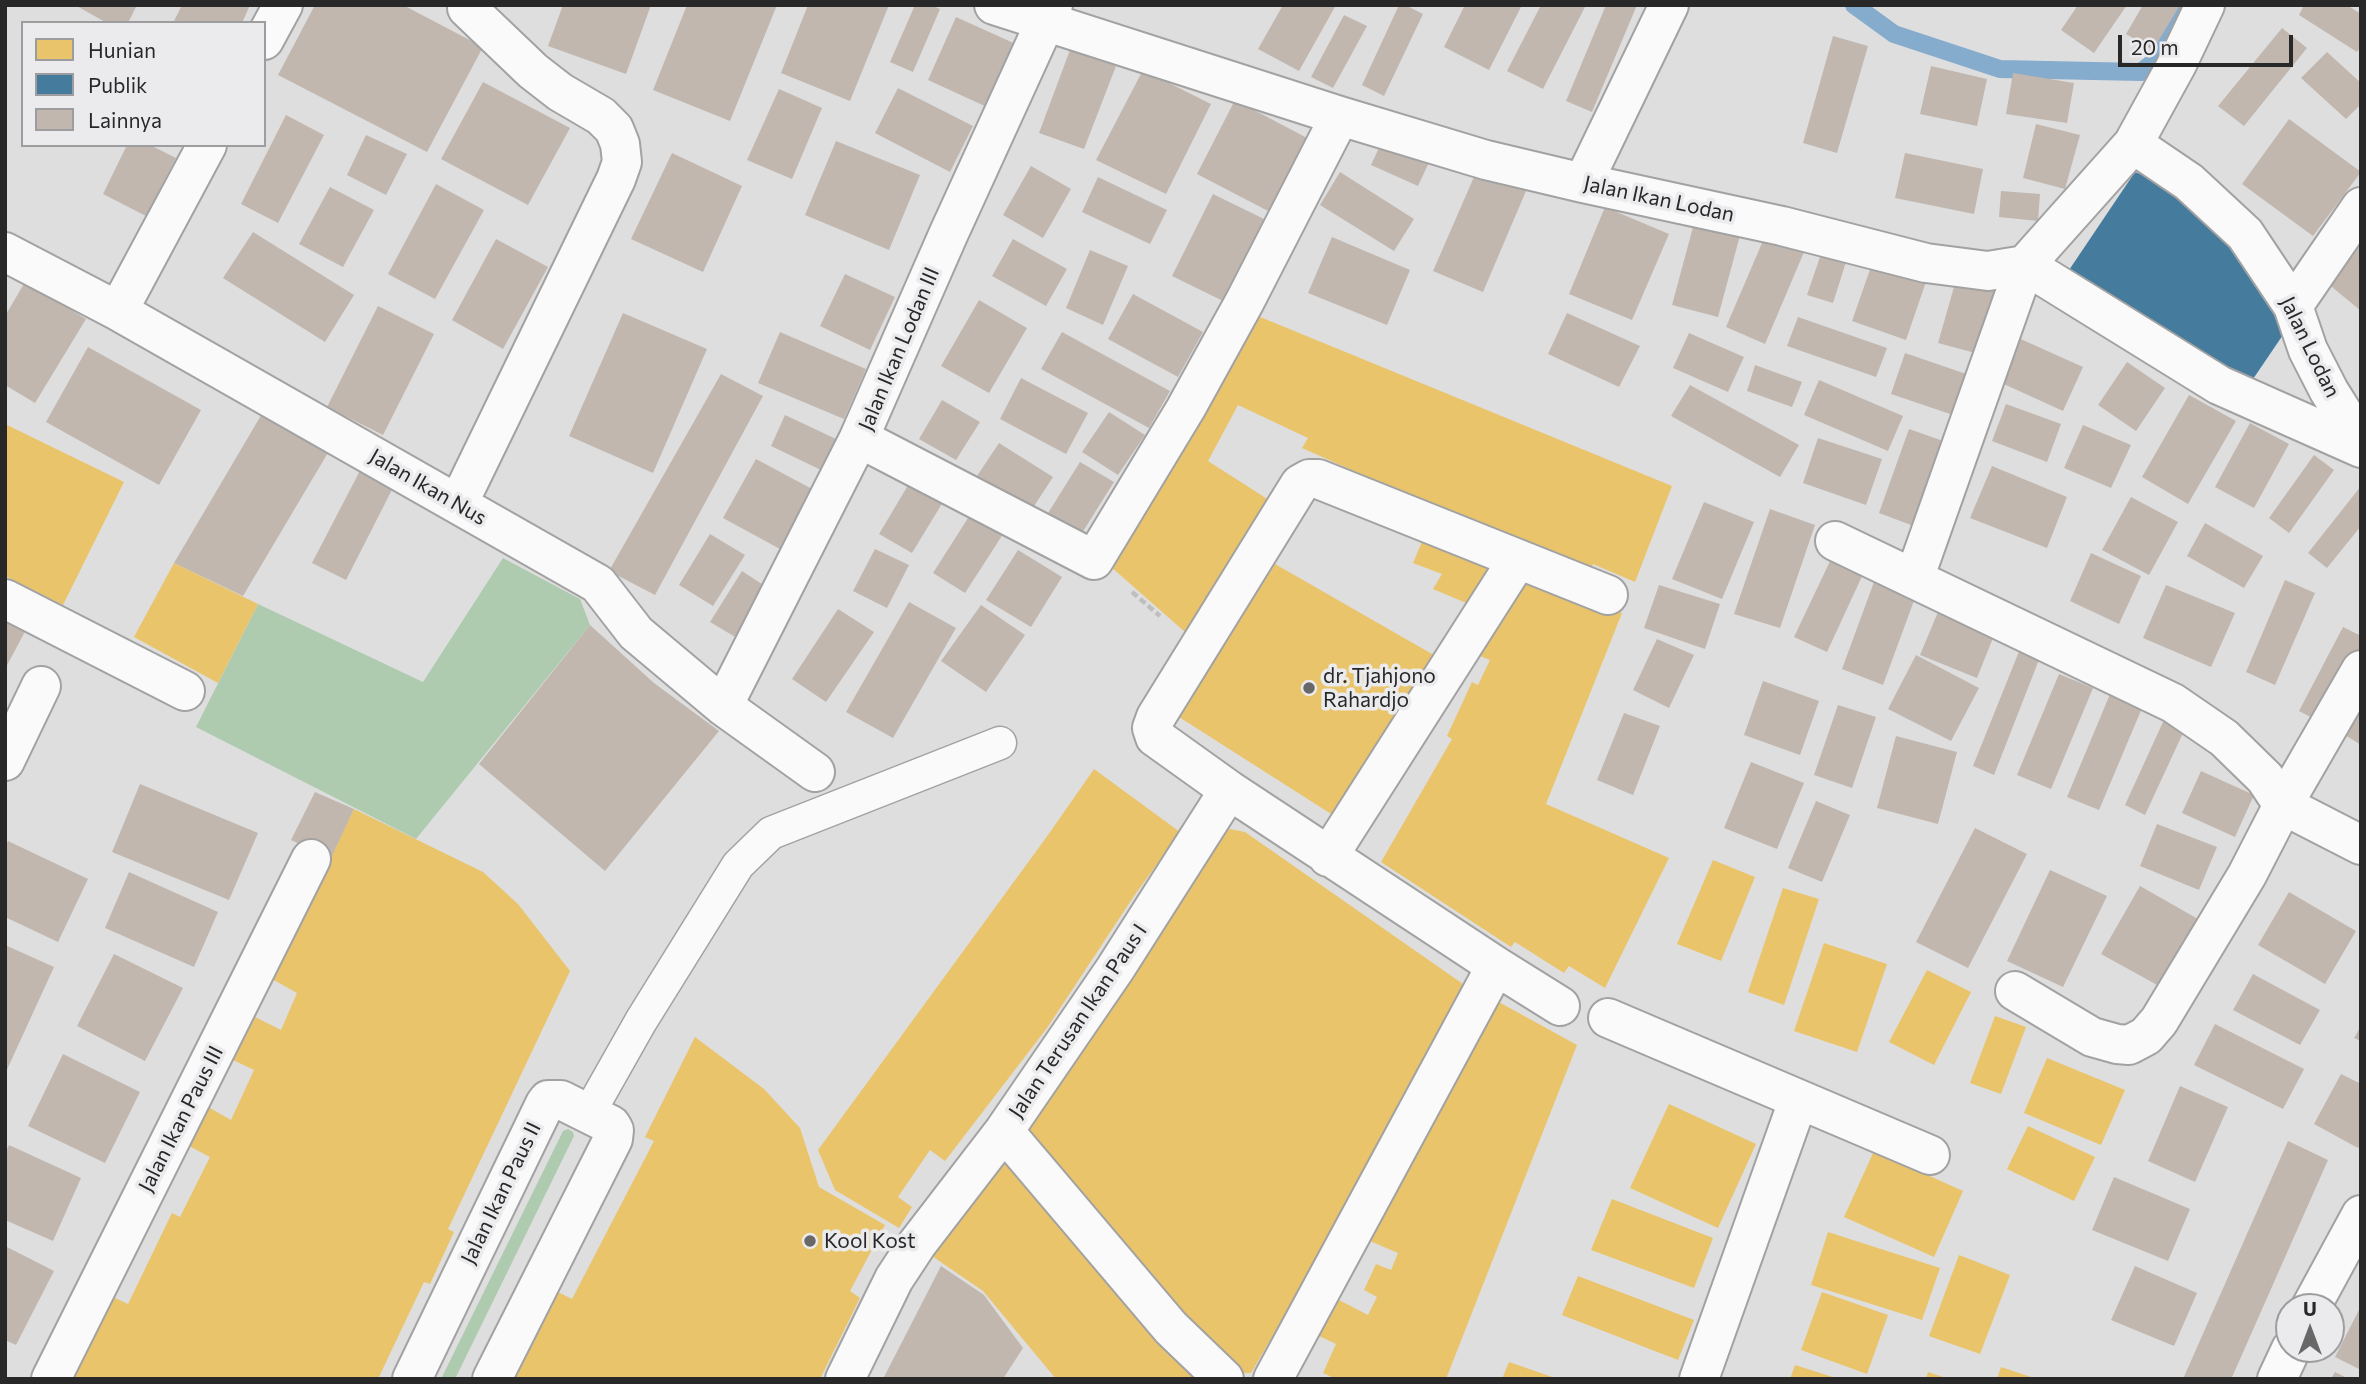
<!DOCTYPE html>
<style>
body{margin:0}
#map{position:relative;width:2366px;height:1384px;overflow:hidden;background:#dededf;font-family:Commissioner,sans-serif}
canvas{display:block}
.frame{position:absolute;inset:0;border:7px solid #282829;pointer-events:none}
.legend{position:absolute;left:21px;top:21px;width:245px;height:126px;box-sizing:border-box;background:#ebebee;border:2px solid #9d9d9f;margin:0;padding:9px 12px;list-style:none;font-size:21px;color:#282829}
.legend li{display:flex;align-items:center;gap:14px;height:35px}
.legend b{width:35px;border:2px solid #9d9d9f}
.north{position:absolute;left:2275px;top:1293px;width:70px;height:70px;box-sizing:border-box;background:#ebebee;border:2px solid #9d9d9f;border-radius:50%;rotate:0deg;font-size:19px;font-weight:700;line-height:28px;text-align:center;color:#282829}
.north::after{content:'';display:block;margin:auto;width:24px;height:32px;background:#686869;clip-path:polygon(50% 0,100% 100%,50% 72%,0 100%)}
.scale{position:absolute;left:2118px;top:35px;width:175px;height:32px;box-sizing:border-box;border:4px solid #282829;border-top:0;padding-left:9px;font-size:21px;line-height:24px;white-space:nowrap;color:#282829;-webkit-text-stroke:5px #ebebee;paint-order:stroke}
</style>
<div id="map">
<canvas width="2366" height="1384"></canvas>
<div class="frame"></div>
<ul class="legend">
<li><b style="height:19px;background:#e9c46a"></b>Hunian</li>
<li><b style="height:19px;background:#457b9d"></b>Publik</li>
<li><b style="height:19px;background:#c1b7ae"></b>Lainnya</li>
</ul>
<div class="north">U</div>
<div class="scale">20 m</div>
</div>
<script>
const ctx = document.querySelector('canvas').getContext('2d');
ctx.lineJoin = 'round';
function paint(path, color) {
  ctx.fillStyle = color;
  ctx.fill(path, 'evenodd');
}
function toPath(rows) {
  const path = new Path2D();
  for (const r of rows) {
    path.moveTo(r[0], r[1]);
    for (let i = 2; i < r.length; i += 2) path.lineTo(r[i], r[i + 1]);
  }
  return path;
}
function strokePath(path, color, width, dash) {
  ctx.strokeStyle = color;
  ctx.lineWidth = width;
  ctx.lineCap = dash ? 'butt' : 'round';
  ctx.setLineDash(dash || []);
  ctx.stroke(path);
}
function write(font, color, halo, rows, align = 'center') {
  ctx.font = font + ' Commissioner,sans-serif';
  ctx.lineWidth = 7;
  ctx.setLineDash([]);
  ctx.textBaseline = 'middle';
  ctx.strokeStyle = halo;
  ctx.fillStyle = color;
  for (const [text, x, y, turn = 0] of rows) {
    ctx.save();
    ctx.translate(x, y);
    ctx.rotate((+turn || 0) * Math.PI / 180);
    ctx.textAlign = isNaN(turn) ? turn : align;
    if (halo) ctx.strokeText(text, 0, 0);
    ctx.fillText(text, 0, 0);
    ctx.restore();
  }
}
const green = toPath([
 [503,558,580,599,590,625,416,839,196,727,258,604,423,682],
 [568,1129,573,1132,574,1136,455,1379,441,1379,563,1131]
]);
const homes = toPath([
 [1248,312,1672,486,1635,582,1593,564,1589,573,1365,476,1302,448,1308,438,1238,405,1208,461,1272,502,1193,639,1102,559],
 [5,424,124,482,63,605,5,576],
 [1424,537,1494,566,1471,605,1433,589,1442,574,1413,563],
 [174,563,258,604,218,683,134,637],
 [1275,564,1439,658,1339,819,1179,717],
 [1531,577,1622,613,1546,804,1669,858,1605,988,1569,966,1564,973,1515,942,1511,947,1381,862,1452,739,1447,736,1472,682,1478,685,1490,660,1480,656],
 [1094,769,1180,832,1134,896,1047,1028,945,1161,930,1150,898,1197,912,1207,899,1228,835,1190,818,1150,1048,835],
 [354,809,483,872,518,904,570,971,448,1229,454,1232,430,1284,424,1282,378,1379,71,1379,113,1297,128,1304,172,1213,180,1217,210,1157,189,1146,208,1107,231,1120,254,1070,233,1060,255,1017,281,1030,297,993,272,979],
 [1230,829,1245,832,1463,984,1358,1189,1251,1373,1232,1373,1027,1130,1220,835],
 [1713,860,1755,877,1721,961,1677,944],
 [1783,888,1819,899,1784,1005,1748,992],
 [1824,943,1887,964,1857,1052,1794,1031],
 [1927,970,1971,992,1934,1065,1889,1042],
 [1497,1001,1577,1045,1446,1379,1336,1379,1323,1373,1336,1344,1319,1336,1337,1299,1368,1315,1377,1297,1364,1290,1376,1264,1391,1270,1398,1253,1370,1241,1431,1122],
 [1995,1016,2026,1027,2001,1094,1970,1083],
 [695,1037,764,1089,800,1128,819,1187,885,1225,850,1291,860,1298,820,1379,514,1379,558,1292,572,1299,654,1141,645,1137],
 [2047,1058,2125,1090,2101,1145,2024,1113],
 [1669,1104,1756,1144,1718,1228,1630,1188],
 [2028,1126,2095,1157,2074,1201,2007,1169],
 [1874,1151,1963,1191,1934,1257,1844,1217],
 [993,1164,1014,1165,1202,1379,1056,1379,983,1291,929,1254],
 [1612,1199,1713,1238,1694,1288,1591,1250],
 [1828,1232,1940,1268,1922,1320,1811,1285],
 [1959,1255,2010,1275,1980,1354,1929,1336],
 [1578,1276,1694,1320,1678,1360,1562,1315],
 [1822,1292,1888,1315,1867,1374,1801,1350],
 [1509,1362,1555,1378,1555,1379,1502,1379],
 [1795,1365,1836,1378,1836,1379,1790,1379],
 [2001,1367,2034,1378,2034,1379,1997,1379],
 [1928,1372,1946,1378,1946,1379,1926,1379]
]);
const public = toPath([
 [2135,172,2194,195,2287,329,2251,382,2065,276]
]);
const stream = toPath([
 [1854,5,1894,34,2000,69,2141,72,2154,62,2185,5]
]);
const building = toPath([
 [75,5,137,5,128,23,107,23],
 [182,5,250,5,242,23,173,23],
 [315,5,403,5,483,47,427,152,278,75],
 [563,5,651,5,626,74,548,46],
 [687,5,777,5,730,121,653,90],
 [808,5,889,5,850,101,781,73],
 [915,5,931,5,940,9,913,72,890,62],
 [1283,5,1336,5,1299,71,1258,49],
 [1399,5,1405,5,1423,14,1384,96,1362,85],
 [1465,5,1522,5,1489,70,1444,47],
 [1541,5,1586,5,1543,89,1507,71],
 [1606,5,1637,5,1592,112,1566,101],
 [2078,5,2127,5,2094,53,2061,30],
 [2143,5,2180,5,2153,50,2126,34],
 [2304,5,2347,5,2361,14,2361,46,2357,52,2299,15],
 [1344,15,1367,26,1333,88,1311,77],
 [956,17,1018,45,989,108,928,80],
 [2282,28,2307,48,2244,126,2218,106],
 [1833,36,1868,46,1837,153,1803,143],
 [1070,50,1116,66,1084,149,1039,133],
 [2327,52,2361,83,2361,104,2346,119,2301,78],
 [1931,66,1987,79,1977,126,1920,114],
 [1143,70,1211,104,1166,194,1096,160],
 [2013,73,2074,83,2067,123,2006,114],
 [483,82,570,128,528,205,441,159],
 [898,88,973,126,950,172,875,133],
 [779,89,822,108,792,179,747,160],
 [1235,100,1309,139,1270,212,1197,174],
 [286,115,324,135,278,223,241,204],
 [2289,119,2361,172,2313,236,2242,184],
 [2036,124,2080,135,2065,189,2023,178],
 [366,135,407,154,386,195,347,175],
 [1384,137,1431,158,1418,186,1371,165],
 [836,141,920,175,889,250,805,215],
 [127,145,150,145,176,158,146,216,103,194],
 [672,153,742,186,703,272,631,239],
 [1905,153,1983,169,1974,214,1895,198],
 [1031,166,1071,189,1043,238,1003,215],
 [1477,170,1526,191,1483,292,1433,271],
 [1340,172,1414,219,1394,251,1320,205],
 [1098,177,1167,210,1150,244,1082,212],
 [436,184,484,210,435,299,388,274],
 [330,187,374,210,343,267,299,244],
 [2001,191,2040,194,2038,221,1999,217],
 [1213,194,1264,219,1223,301,1172,276],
 [1605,207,1669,234,1632,320,1569,294],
 [1696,216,1742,228,1718,317,1672,305],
 [253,232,354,295,325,342,223,278],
 [1765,236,1804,252,1765,344,1726,327],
 [1332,237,1410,270,1387,325,1308,293],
 [496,239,548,267,503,349,452,320],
 [1013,239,1067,269,1046,306,992,276],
 [2361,242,2361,311,2326,282],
 [1090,250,1128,266,1103,325,1066,308],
 [1822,251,1847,259,1833,303,1807,295],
 [1874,258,1928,276,1906,340,1852,321],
 [845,274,895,297,870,350,820,326],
 [1956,280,2008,295,1990,357,1938,343],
 [25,282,86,319,35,403,5,385,5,316],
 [1133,294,1203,332,1178,377,1108,339],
 [979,300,1027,328,989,393,941,366],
 [378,306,434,334,383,435,327,407],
 [623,313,707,349,653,473,569,436],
 [1567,313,1640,346,1619,387,1548,354],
 [1798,317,1887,348,1876,377,1787,346],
 [780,332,866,369,844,419,758,383],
 [1062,332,1170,391,1149,428,1041,369],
 [1689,333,1744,357,1728,392,1673,368],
 [2014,336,2083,367,2063,411,1995,380],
 [88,347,201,410,159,485,46,422],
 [1905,353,1975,377,1962,418,1891,394],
 [2127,362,2165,388,2136,431,2098,405],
 [1755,365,1802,382,1792,407,1747,391],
 [721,374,763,396,655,595,609,571],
 [1021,378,1088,413,1066,454,1000,419],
 [1819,380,1903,416,1888,451,1804,415],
 [1690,385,1799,445,1780,477,1671,416],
 [2189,395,2236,421,2188,504,2142,477],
 [942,400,980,422,956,460,919,439],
 [2006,404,2061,424,2047,462,1992,441],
 [263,412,329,451,243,596,174,563],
 [1109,412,1145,435,1118,475,1082,452],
 [785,415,836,439,821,470,771,446],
 [2250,423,2289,444,2254,508,2215,487],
 [2083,425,2131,445,2111,488,2064,468],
 [1909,429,1949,443,1919,528,1879,513],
 [1818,438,1882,459,1866,505,1803,483],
 [999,443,1053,477,1027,517,973,482],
 [2314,455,2334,470,2289,533,2269,518],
 [756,459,812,489,780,549,723,518],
 [365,461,398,478,346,580,312,563],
 [1080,462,1114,482,1077,541,1043,521],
 [1992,466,2067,497,2047,548,1970,518],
 [910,482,943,502,912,553,879,534],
 [2361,486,2361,526,2327,568,2308,553],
 [2131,497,2178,522,2149,575,2102,550],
 [1704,502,1754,522,1722,599,1672,579],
 [975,507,1007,528,965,593,933,573],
 [1770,509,1815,525,1780,628,1734,614],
 [2205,523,2263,556,2244,588,2187,556],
 [710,534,745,555,713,606,679,585],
 [875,549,909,565,887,608,853,591],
 [1018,550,1062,577,1031,627,986,600],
 [2091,553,2141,576,2119,624,2070,601],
 [1832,557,1864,572,1827,652,1794,637],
 [742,571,768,588,737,638,710,622],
 [1878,571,1919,587,1883,685,1842,669],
 [2285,580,2315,593,2275,685,2246,672],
 [1659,585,1720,604,1705,649,1644,628],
 [2166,585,2235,613,2211,667,2143,638],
 [1943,600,1999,623,1977,678,1920,655],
 [909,602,956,628,893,738,846,712],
 [981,605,1025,635,986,692,941,661],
 [838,609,874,632,826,702,792,679],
 [5,614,28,626,5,669],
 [590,625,654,683,719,731,605,871,479,764],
 [2343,627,2361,636,2361,654,2324,724,2299,711],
 [1657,639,1694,655,1669,708,1633,690],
 [2022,644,2042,652,1994,775,1973,766],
 [1916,655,1979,688,1951,741,1888,709],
 [2059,674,2093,688,2051,789,2017,775],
 [1763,681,1819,701,1800,755,1744,735],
 [2113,687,2145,701,2099,810,2067,797],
 [1838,705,1876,717,1852,788,1814,775],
 [2168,711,2189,720,2145,815,2125,805],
 [2361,711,2361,745,2345,735],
 [1624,713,1660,726,1633,795,1597,780],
 [1896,736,1957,752,1938,824,1877,808],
 [1751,762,1804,783,1777,849,1724,828],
 [2201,771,2254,795,2235,837,2182,813],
 [140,784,258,833,229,900,112,852],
 [315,792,354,809,331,858,291,840],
 [1816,801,1850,815,1822,882,1788,868],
 [2157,824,2217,847,2199,890,2140,866],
 [1975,828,2027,854,1968,968,1916,942],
 [8,841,88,879,58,942,5,917,5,847],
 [2050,870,2107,896,2063,987,2007,961],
 [129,872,218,912,194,967,105,928],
 [2140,886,2198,919,2159,986,2101,954],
 [2289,892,2356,931,2325,984,2258,945],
 [5,945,54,967,5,1074],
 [114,954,183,988,145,1061,77,1026],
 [2253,974,2320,1010,2300,1045,2233,1010],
 [2215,1024,2304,1069,2283,1109,2194,1065],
 [2361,1026,2361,1041,2354,1038],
 [63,1054,140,1092,105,1163,28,1126],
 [2341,1074,2361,1084,2361,1144,2358,1148,2314,1124],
 [2180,1086,2228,1107,2195,1182,2148,1161],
 [2288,1141,2328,1160,2233,1375,2231,1379,2183,1379],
 [9,1145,81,1178,53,1241,5,1220,5,1154],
 [2114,1177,2190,1209,2168,1261,2092,1230],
 [5,1246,54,1271,16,1345,5,1340],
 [941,1266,984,1295,1023,1348,1003,1379,883,1379],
 [2135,1266,2197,1293,2174,1346,2111,1320],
 [2361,1306,2361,1370,2335,1357],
 [2335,1372,2349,1379,2331,1379]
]);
const path = toPath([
 [1132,592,1160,616]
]);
const service = toPath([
 [589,1113,641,1021,738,865,771,833,1000,743]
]);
const minor = toPath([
 [994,5,1340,116,1486,160,1583,183,1782,226,1926,263,1988,271,2025,265,2133,144,2177,64,2205,5],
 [1053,5,948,235,859,438,1094,560,1186,408,1245,301,1340,116],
 [264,40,283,5],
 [2133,144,2189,182,2245,234,2293,306,2308,350,2329,391,2361,442],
 [1583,183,1669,5],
 [5,252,118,311,598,584,636,633,723,706,815,772],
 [2293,306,2361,207],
 [118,311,207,145],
 [458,504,616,179,622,162,620,144,614,129,601,116,560,92,533,71,467,8],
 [1835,541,2173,703,2224,738,2265,778,2283,805,2361,845],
 [1914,579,2025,265,2219,385,2361,448],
 [5,599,185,691],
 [723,706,859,438],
 [5,761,41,686],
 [1328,857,1518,559],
 [2015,991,2092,1037,2117,1044,2129,1045,2146,1036,2159,1021,2247,875,2283,805,2361,670],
 [1560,1006,1496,966,1229,790,1155,737,1152,728,1156,717,1300,484,1309,479,1318,479,1608,595],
 [1608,1018,1930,1155],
 [1004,1131,1171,1328,1224,1379],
 [2311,1307,2361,1215],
 [51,1379,311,859],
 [412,1379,545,1104,548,1100,561,1100,611,1125,614,1130,613,1139,492,1379],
 [845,1379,894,1279,917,1244,1004,1131,1115,969,1229,790],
 [1273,1379,1496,966],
 [1699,1379,1798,1101],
 [2277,1379,2291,1349]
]);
const markers = [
 [1309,688,7,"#686869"],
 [810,1241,7,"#686869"]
];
const streetNames = [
 ["Jalan Ikan Lodan",1659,199,12],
 ["Jalan Lodan",2310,347,64],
 ["Jalan Ikan Lodan III",899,349,-67],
 ["Jalan Ikan Nus",428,487,30],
 ["Jalan Terusan Ikan Paus I",1078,1021,-56],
 ["Jalan Ikan Paus III",181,1119,-63],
 ["Jalan Ikan Paus II",501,1193,-64]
];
const poiNames = [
 ["dr. Tjahjono",1323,676],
 ["Rahardjo",1323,700],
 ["Kool Kost",824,1241]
];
paint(green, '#aecbb0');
paint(homes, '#e9c46a');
paint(public, '#457b9d');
strokePath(stream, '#85abcd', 18);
paint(building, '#c1b7ae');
strokePath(service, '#a2a2a3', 35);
strokePath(minor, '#a2a2a3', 42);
strokePath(path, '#bfbfc0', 4.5, [7, 3.5]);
strokePath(service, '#fafafa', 32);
strokePath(minor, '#fafafa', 38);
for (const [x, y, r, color] of markers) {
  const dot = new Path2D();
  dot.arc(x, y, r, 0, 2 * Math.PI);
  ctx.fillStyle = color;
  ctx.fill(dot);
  strokePath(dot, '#ebebee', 2.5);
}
write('21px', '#282829', '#ebebee', streetNames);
write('21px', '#282829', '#ebebee', poiNames, 'left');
</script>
